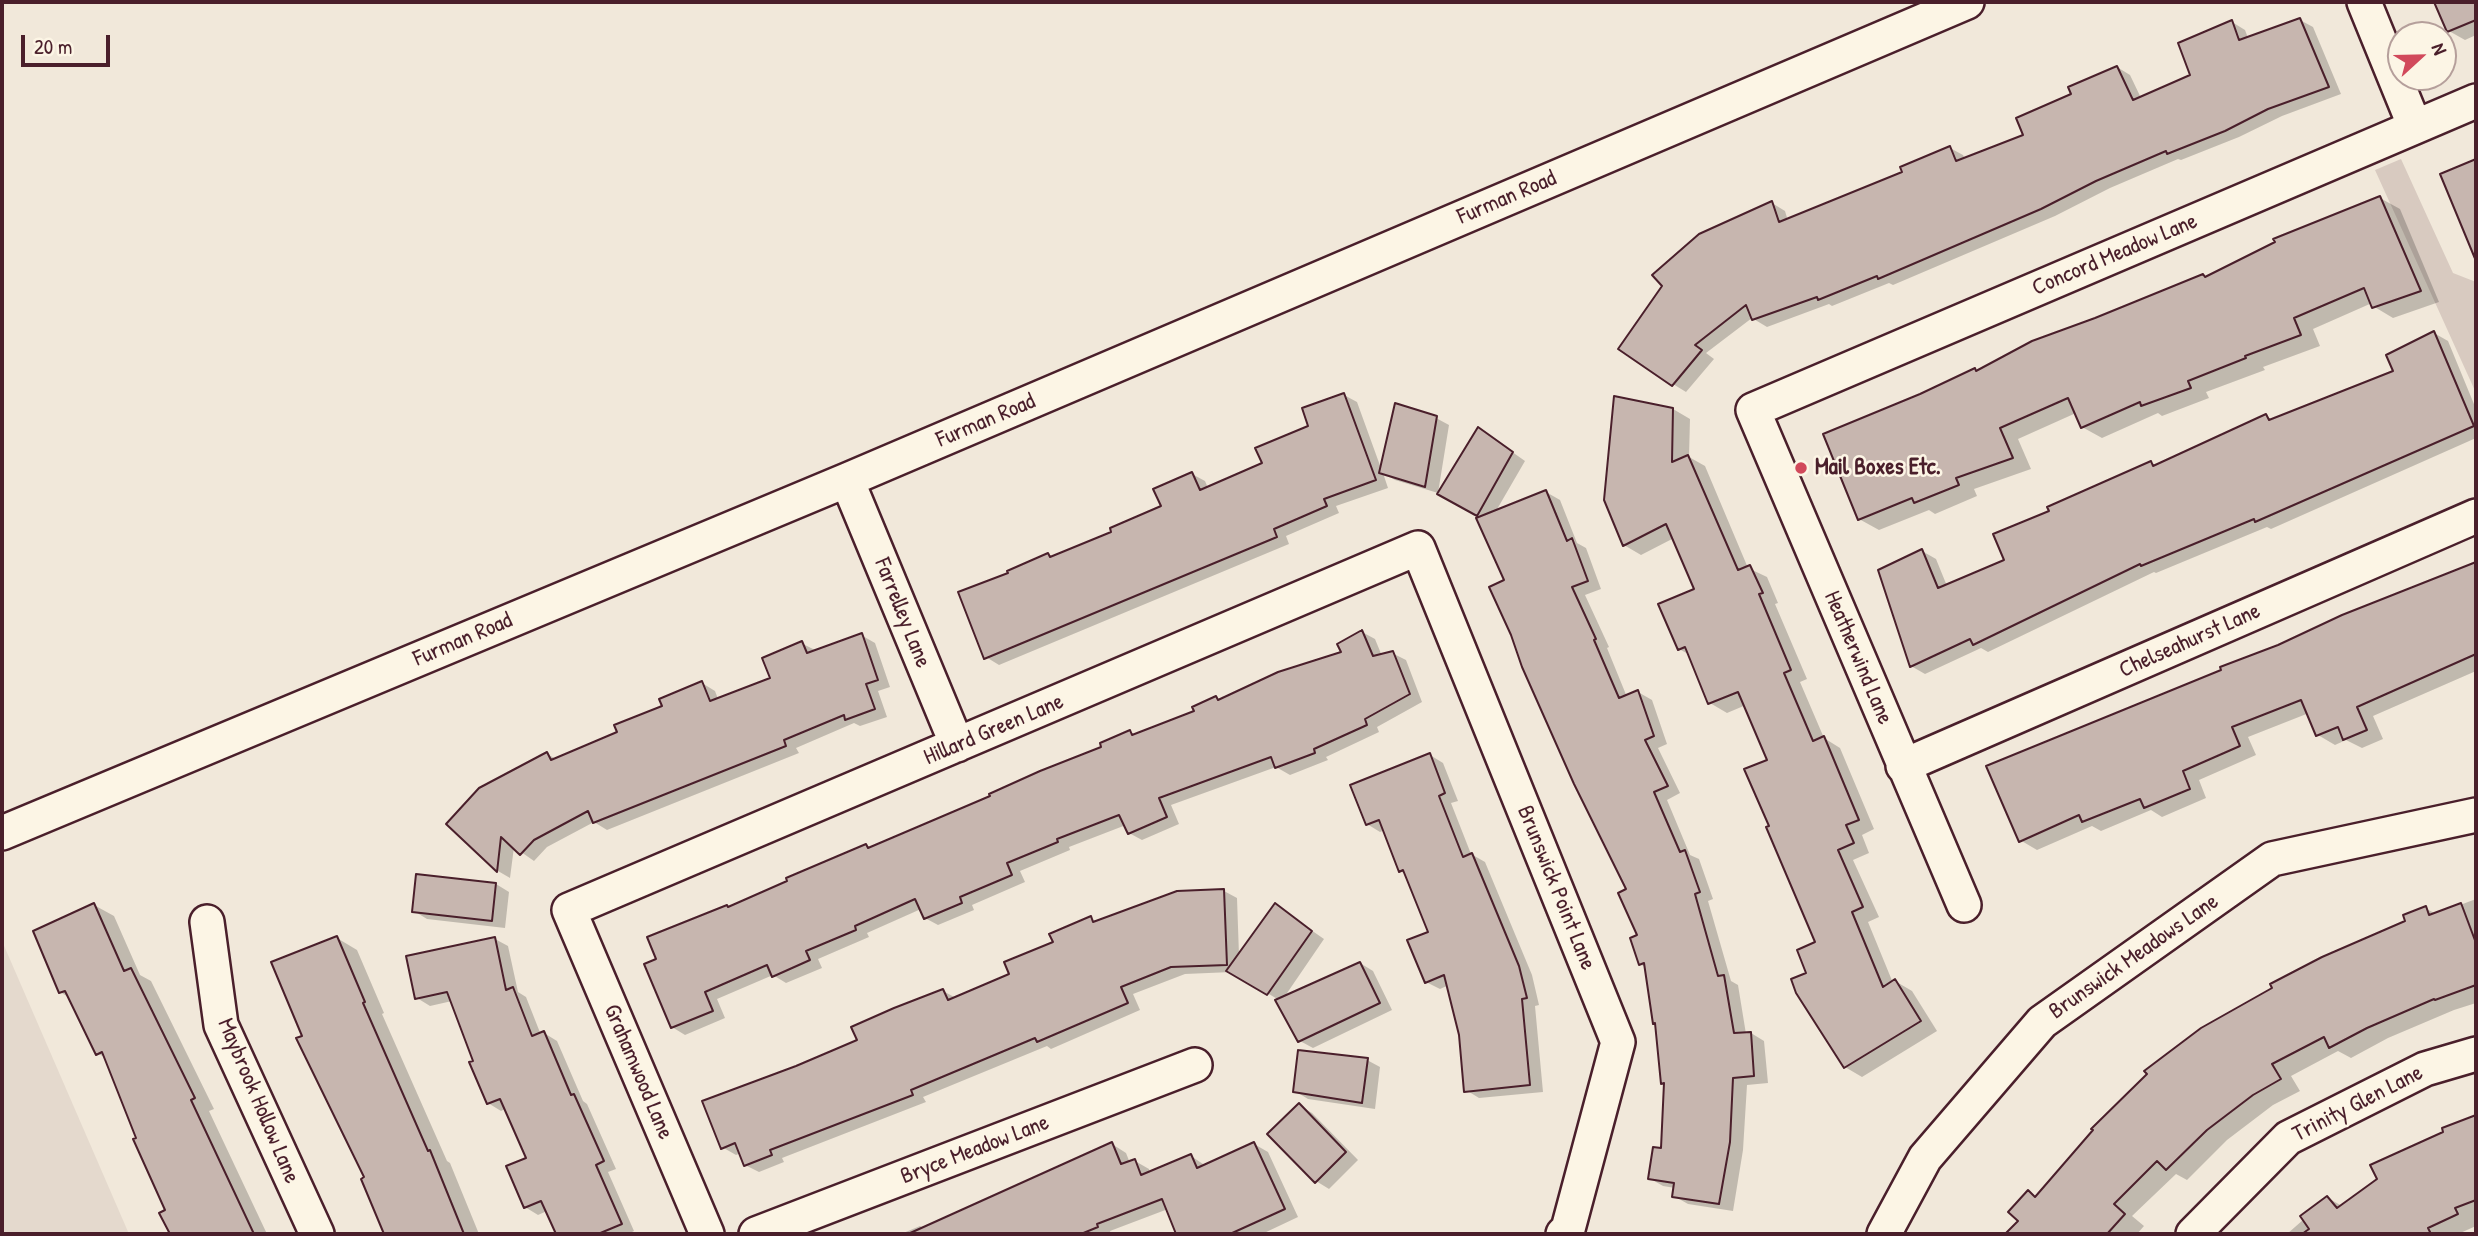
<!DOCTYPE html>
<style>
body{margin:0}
#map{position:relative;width:2478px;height:1236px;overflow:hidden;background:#f1e8da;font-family:"Patrick Hand",sans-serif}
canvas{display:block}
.frame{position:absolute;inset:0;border:4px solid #4a1f2b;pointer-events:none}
.north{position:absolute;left:2387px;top:21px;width:70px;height:70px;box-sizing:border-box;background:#fcf5e5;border:2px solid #b59f9b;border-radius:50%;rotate:68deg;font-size:19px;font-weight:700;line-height:28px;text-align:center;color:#4a1f2b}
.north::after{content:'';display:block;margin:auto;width:24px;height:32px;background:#d1495b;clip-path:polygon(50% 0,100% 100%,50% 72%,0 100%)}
.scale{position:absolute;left:21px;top:35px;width:89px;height:32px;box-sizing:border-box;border:4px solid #4a1f2b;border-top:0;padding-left:9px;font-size:21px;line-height:24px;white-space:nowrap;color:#4a1f2b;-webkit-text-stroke:5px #fcf5e5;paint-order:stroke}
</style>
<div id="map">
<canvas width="2478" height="1236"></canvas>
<div class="frame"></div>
<div class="north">N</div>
<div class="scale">20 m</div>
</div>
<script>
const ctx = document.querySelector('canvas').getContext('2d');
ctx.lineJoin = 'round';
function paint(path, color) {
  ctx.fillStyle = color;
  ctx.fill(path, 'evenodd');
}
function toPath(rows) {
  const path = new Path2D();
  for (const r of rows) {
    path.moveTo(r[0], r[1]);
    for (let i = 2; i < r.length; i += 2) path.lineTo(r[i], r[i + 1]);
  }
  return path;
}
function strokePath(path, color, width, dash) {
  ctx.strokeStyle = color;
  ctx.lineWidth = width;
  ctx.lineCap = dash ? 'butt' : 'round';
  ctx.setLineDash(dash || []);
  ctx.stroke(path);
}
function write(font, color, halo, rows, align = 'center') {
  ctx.font = font + ' "Patrick Hand",sans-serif';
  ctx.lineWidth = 5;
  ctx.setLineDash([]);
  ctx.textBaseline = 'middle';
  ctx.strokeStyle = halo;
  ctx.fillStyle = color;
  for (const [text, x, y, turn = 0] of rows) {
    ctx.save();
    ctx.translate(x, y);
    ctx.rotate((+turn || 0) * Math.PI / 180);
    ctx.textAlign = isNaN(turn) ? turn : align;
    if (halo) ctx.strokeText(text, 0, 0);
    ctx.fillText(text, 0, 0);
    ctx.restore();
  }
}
const built = toPath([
 [2,941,129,1234,2,1234]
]);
const green = toPath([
 [2401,159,2453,273,2476,282,2476,393,2375,170]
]);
const shadow = toPath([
 [2436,2,2476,2,2476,35,2465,40,2449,31],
 [2300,20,2313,27,2341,94,2282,116,2239,137,2181,160,2178,159,2110,188,2055,216,1893,285,1889,283,1832,306,1829,304,1767,327,1752,318,1706,353,1714,359,1686,392,1673,384,1772,203,1785,211,1788,221,1904,172,1950,148,1963,155,1965,159,2025,136,2073,95,2117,67,2130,75,2141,98,2192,76,2232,22,2245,30,2248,38],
 [2380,198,2400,209,2439,302,2393,318,2373,306,2372,303,2313,329,2320,346,2263,367,2265,370,2206,392,2209,398,2162,416,2158,413,2102,438,2082,427,2076,413,2018,439,2031,469,1974,489,1977,496,1935,514,1929,510,1879,530,1859,519,1920,396,1975,370,1978,372,2203,276,2207,278],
 [2434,333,2448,341,2476,409,2476,438,2271,529,2267,527,2156,573,2154,572,1988,652,1981,648,1925,674,1911,666,1922,551,1936,559,1947,586,2006,561,2051,512,2151,462,2157,466,2266,416,2273,420,2396,372],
 [1344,395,1357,402,1382,471,1436,418,1449,425,1438,493,1395,480,1383,473,1388,488,1336,506,1339,513,1286,536,1289,544,999,665,986,657,1010,574,1048,555,1054,558,1113,532,1163,507,1192,474,1205,481,1208,488,1264,464,1310,427],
 [1673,409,1690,419,1689,457,1705,466,1748,568,1767,577,1778,603,1775,604,1807,679,1800,682,1824,738,1840,748,1874,829,1862,835,1869,853,1853,860,1879,917,1868,922,1893,983,1895,981,1912,991,1937,1031,1862,1077,1845,1067,1808,974,1818,943,1771,827,1769,761,1746,705,1727,713,1710,703,1690,655,1679,649,1696,590,1674,538,1641,555,1624,545],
 [1491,437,1525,461,1496,511,1546,492,1560,500,1577,543,1586,548,1601,589,1585,595,1609,647,1607,648,1627,697,1638,692,1652,700,1667,744,1658,748,1680,793,1667,800,1690,855,1699,859,1713,899,1708,901,1731,981,1738,985,1746,1034,1751,1033,1764,1041,1768,1083,1747,1085,1743,1150,1733,1211,1688,1204,1674,1196,1675,1188,1663,1186,1649,1178,1663,1150,1666,1085,1662,1083,1657,1024,1647,968,1640,964,1639,936,1628,890,1482,517,1440,493],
 [2476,564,2476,671,2373,716,2383,739,2362,748,2346,740,2335,745,2318,735,2309,713,2248,737,2256,755,2199,780,2206,798,2162,817,2151,810,2101,831,2092,826,2037,850,2020,840,2422,587],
 [1362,632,1375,639,1382,656,1392,653,1406,660,1422,702,1377,727,1379,732,1326,757,1328,760,1290,775,1276,767,1171,805,1179,824,1142,840,1129,833,1126,825,1069,847,1070,850,1020,871,1025,882,972,905,974,910,938,925,925,918,921,909,867,933,869,937,818,959,822,968,786,983,773,975,717,999,725,1018,685,1035,672,1027,658,960,729,908,866,846,872,849,1103,748,1130,732,1135,735,1196,712,1216,698,1221,701,1344,653],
 [861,635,875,643,890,687,878,691,887,717,860,726,854,723,796,748,799,753,607,830,594,822,547,847,534,861,514,847,510,878,498,871,448,824,547,754,556,759,619,733,702,683,715,691,718,699,772,679,801,643,815,650],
 [1430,755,1443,763,1458,801,1451,803,1471,854,1485,862,1532,975,1539,1005,1535,1006,1543,1092,1479,1098,1466,1090,1460,1034,1449,985,1440,989,1426,982,1430,933,1406,874,1400,871,1385,830,1380,832,1367,824],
 [496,884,509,892,505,928,427,919,414,911],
 [1224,891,1237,898,1239,955,1275,905,1324,939,1283,999,1360,963,1373,971,1392,1010,1313,1048,1300,1041,1279,1000,1232,972,1185,974,1133,994,1140,1010,1051,1049,1047,1046,923,1097,926,1102,782,1158,784,1162,759,1172,745,1165,741,1153,736,1155,722,1147,859,1041,943,991,956,998,1011,975,1091,918,1097,922],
 [2476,899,2476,1003,2454,1010,2388,1038,2351,1058,2338,1051,2291,1076,2300,1091,2273,1105,2227,1140,2187,1180,2176,1174,2132,1216,2144,1226,2137,1234,2008,1234,2020,1221,2028,1193,2037,1197,2425,908,2436,914],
 [94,905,114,916,140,975,151,981,214,1109,209,1111,267,1234,172,1234,161,1214,167,1211,106,1058,97,1053,70,998,60,992],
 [337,938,357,950,384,1013,382,1014,447,1161,450,1163,479,1234,385,1234,363,1180,366,1178,304,1037],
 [495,939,508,946,518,992,526,997,541,1035,544,1033,557,1041,583,1101,587,1104,616,1169,608,1172,634,1231,628,1234,557,1234,547,1211,538,1215,525,1207,529,1159,507,1108,501,1111,488,1103,452,1001,430,1006,417,998],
 [1367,1060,1380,1067,1375,1109,1308,1099,1295,1091],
 [1299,1105,1312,1113,1358,1160,1329,1189,1316,1181],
 [2472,1119,2476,1121,2476,1218,2474,1219,2476,1226,2458,1234,2287,1234,2328,1198,2342,1206],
 [1112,1144,1126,1153,1130,1163,1135,1161,1149,1169,1150,1173,1191,1156,1206,1166,1254,1144,1268,1152,1298,1217,1262,1234,1178,1234,1168,1209,1110,1231,1111,1234,901,1234,920,1226,925,1229]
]);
const building = toPath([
 [2434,2,2476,2,2476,20,2447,32,2434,2],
 [2300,18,2329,87,2268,109,2225,131,2167,154,2166,151,2096,181,2041,209,1878,279,1877,276,1818,300,1817,297,1752,320,1746,305,1695,345,1702,350,1672,386,1618,349,1662,286,1652,275,1699,234,1772,201,1779,222,1902,172,1900,167,1950,146,1956,161,2023,135,2016,118,2071,94,2068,87,2117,66,2133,100,2190,75,2178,43,2232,20,2239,40,2300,18],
 [2476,159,2476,261,2440,174,2476,159],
 [2380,196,2421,291,2372,308,2364,288,2294,318,2301,335,2245,356,2246,358,2188,381,2191,388,2141,406,2140,402,2081,428,2068,398,2000,428,2013,458,1956,478,1959,485,1914,503,1912,498,1858,520,1823,434,1920,394,1975,368,1976,371,2032,341,2095,318,2203,274,2205,277,2275,242,2273,239,2380,196],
 [2434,331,2474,426,2255,522,2254,519,2141,566,2140,564,1973,645,1970,639,1910,667,1878,570,1922,549,1938,588,2004,560,1993,534,2049,511,2047,507,2151,461,2153,466,2266,414,2269,420,2393,371,2386,355,2434,331],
 [1344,393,1376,480,1324,499,1327,506,1274,529,1277,537,984,659,958,592,1008,573,1007,571,1048,553,1050,557,1111,532,1110,528,1161,506,1153,489,1192,472,1200,490,1262,463,1255,448,1308,426,1302,408,1344,393],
 [1614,396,1673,408,1672,462,1688,455,1738,570,1750,565,1763,593,1759,594,1791,670,1784,673,1813,741,1824,736,1859,820,1846,825,1854,843,1838,850,1863,907,1852,912,1883,987,1895,979,1921,1021,1844,1068,1796,993,1791,979,1806,973,1797,950,1815,942,1766,827,1769,826,1744,769,1767,760,1738,692,1708,704,1685,647,1678,650,1658,604,1694,589,1666,524,1623,546,1604,500,1614,396],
 [1395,403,1437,416,1425,487,1379,473,1395,403],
 [1478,427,1513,452,1477,516,1437,494,1478,427],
 [1546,490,1567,541,1572,538,1588,581,1572,587,1596,639,1594,640,1619,698,1638,690,1654,736,1645,740,1668,786,1654,792,1680,852,1685,850,1700,892,1695,894,1718,976,1724,975,1734,1033,1751,1032,1754,1076,1733,1078,1730,1142,1719,1204,1672,1197,1674,1183,1648,1179,1653,1147,1661,1148,1664,1083,1661,1084,1655,1023,1653,1024,1644,963,1639,965,1630,938,1637,935,1618,893,1626,889,1574,784,1522,667,1511,635,1489,587,1504,580,1476,518,1546,490],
 [2476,562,2476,654,2357,707,2367,730,2343,740,2338,727,2316,736,2301,700,2232,727,2240,746,2183,771,2190,789,2144,808,2140,799,2082,822,2079,815,2019,842,1986,766,2221,670,2220,667,2278,645,2342,615,2476,562],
 [1362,630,1373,656,1393,651,1410,694,1365,719,1367,725,1314,749,1315,753,1275,768,1271,757,1159,798,1167,817,1128,834,1119,815,1057,839,1058,842,1007,863,1012,875,960,897,962,903,924,919,915,899,855,926,856,930,806,951,810,960,772,977,767,965,705,992,713,1011,671,1028,644,964,656,959,647,937,727,905,728,907,787,881,786,878,866,844,868,848,990,796,989,794,1040,771,1101,747,1100,743,1130,730,1132,735,1194,711,1192,707,1216,696,1218,700,1278,672,1341,652,1337,644,1362,630],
 [862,633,878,680,866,684,875,709,845,720,844,715,784,740,786,746,593,823,588,811,534,840,520,855,501,837,497,872,446,824,479,788,547,752,551,760,617,732,614,725,662,706,659,699,702,681,710,701,770,678,762,658,802,641,807,653,862,633],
 [1430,753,1445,793,1439,796,1463,857,1472,853,1519,966,1527,998,1522,999,1530,1085,1464,1092,1459,1035,1444,975,1425,983,1407,940,1428,932,1403,870,1399,872,1379,820,1366,825,1350,785,1430,753],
 [416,874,496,883,492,921,412,912,416,874],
 [1224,889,1227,965,1171,967,1121,987,1128,1003,1037,1042,1035,1038,911,1090,913,1095,770,1150,772,1155,744,1166,735,1143,721,1149,702,1101,796,1066,857,1040,851,1027,894,1008,943,989,948,1000,1009,974,1004,962,1053,942,1049,934,1091,916,1093,922,1177,891,1224,889],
 [94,903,124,971,131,968,195,1098,191,1100,254,1234,170,1234,159,1213,165,1210,133,1139,136,1138,102,1052,96,1055,65,991,59,993,33,931,94,903],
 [1275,903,1312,931,1267,995,1226,971,1275,903],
 [2461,903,2476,943,2476,985,2435,1000,2434,999,2367,1028,2329,1048,2324,1037,2272,1064,2281,1079,2253,1095,2207,1130,2166,1170,2157,1161,2114,1204,2125,1214,2107,1234,2005,1234,2018,1221,2008,1212,2028,1190,2035,1197,2093,1130,2091,1129,2147,1074,2144,1071,2201,1028,2272,988,2270,984,2322,957,2405,921,2403,915,2426,906,2429,915,2461,903],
 [337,936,365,1002,363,1003,428,1151,430,1150,464,1234,384,1234,361,1179,364,1177,296,1038,302,1036,271,962,337,936],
 [495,937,506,990,513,987,532,1036,544,1031,571,1095,574,1094,604,1161,596,1165,622,1224,598,1234,556,1234,541,1201,524,1208,506,1166,526,1158,500,1099,487,1104,469,1062,473,1061,447,992,415,999,406,956,495,937],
 [1360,962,1380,1003,1298,1042,1275,1000,1360,962],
 [1298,1050,1368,1058,1362,1103,1293,1092,1298,1050],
 [1299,1103,1346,1152,1315,1183,1267,1134,1299,1103],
 [2476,1115,2476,1200,2455,1208,2458,1214,2428,1228,2431,1234,2302,1234,2309,1229,2300,1216,2327,1196,2337,1208,2377,1179,2370,1165,2443,1132,2442,1128,2476,1115],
 [1112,1142,1121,1164,1135,1159,1141,1175,1191,1154,1197,1168,1254,1142,1285,1209,1230,1234,1176,1234,1162,1199,1097,1224,1098,1227,1081,1234,908,1234,1112,1142]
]);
const minor = toPath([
 [2364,2,2415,127],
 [847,480,957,745],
 [1903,766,2476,516],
 [2,833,847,480,1967,2],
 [1964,905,1753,410,2476,101],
 [207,922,221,1025,317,1234],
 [707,1234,569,910,1418,548,1618,1042,1568,1229,1563,1234],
 [756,1234,1195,1065],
 [1884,1234,1925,1158,2042,1022,2272,859,2476,815],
 [2193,1234,2288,1138,2425,1069,2476,1054]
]);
const markers = [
 [1801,468,7,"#d1495b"]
];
const streetNames = [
 ["Furman Road",1507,198,-23],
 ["Concord Meadow Lane",2115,255,-23],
 ["Furman Road",986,421,-23],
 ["Farrelley Lane",902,613,68],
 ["Furman Road",463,640,-23],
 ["Chelseahurst Lane",2190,641,-24],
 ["Heatherwind Lane",1858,658,67],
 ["Hillard Green Lane",994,730,-23],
 ["Brunswick Point Lane",1556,888,68],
 ["Brunswick Meadows Lane",2134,957,-35],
 ["Grahamwood Lane",638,1072,67],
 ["Maybrook Hollow Lane",258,1101,67],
 ["Trinity Glen Lane",2358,1104,-27],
 ["Bryce Meadow Lane",975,1150,-21]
];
const poiNames = [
 ["Mail Boxes Etc.",1815,468]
];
paint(built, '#e4d9cd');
paint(green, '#d8cac0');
paint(shadow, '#0003');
paint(building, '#c7b6af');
strokePath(building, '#4a1f2b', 2);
strokePath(minor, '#4a1f2b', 38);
strokePath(minor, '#fcf5e5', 33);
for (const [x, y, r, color] of markers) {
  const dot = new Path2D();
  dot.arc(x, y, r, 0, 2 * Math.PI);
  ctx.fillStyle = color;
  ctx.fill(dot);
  strokePath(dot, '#fcf5e5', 2.5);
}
write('23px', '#4a1f2b', '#fcf5e5', streetNames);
write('bold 23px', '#4a1f2b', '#fcf5e5', poiNames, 'left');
</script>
